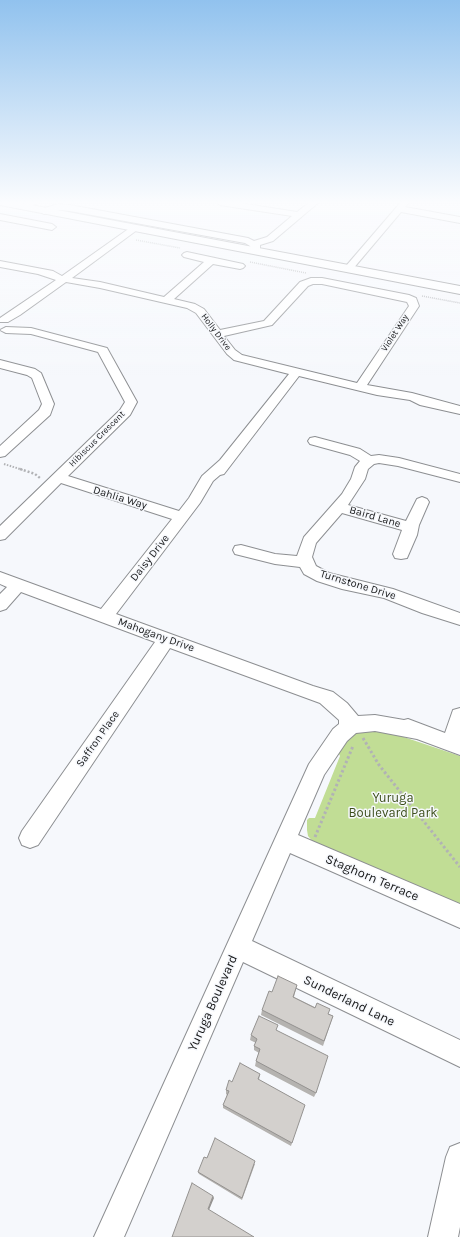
<!DOCTYPE html>
<style>
body{margin:0}
canvas{display:block;background:#f6f8fc}
</style>
<canvas width="460" height="1237"></canvas>
<script>
const ctx = document.querySelector('canvas').getContext('2d');
ctx.lineJoin = 'round';
function paint(path, color) {
  ctx.fillStyle = color;
  ctx.fill(path, 'evenodd');
}
function toPath(rows) {
  const path = new Path2D();
  for (const r of rows) {
    path.moveTo(r[0], r[1]);
    for (let i = 2; i < r.length; i += 2) path.lineTo(r[i], r[i + 1]);
  }
  return path;
}
function strokePath(path, color, width, dash) {
  ctx.strokeStyle = color;
  ctx.lineWidth = width;
  ctx.lineCap = dash ? 'butt' : 'round';
  ctx.setLineDash(dash || []);
  ctx.stroke(path);
}
function write(font, color, halo, rows, align = 'center') {
  ctx.font = font + ' Karla,sans-serif';
  ctx.lineWidth = 3;
  ctx.setLineDash([]);
  ctx.textBaseline = 'middle';
  ctx.strokeStyle = halo;
  ctx.fillStyle = color;
  for (const [text, x, y, turn = 0] of rows) {
    ctx.save();
    ctx.translate(x, y);
    ctx.rotate((+turn || 0) * Math.PI / 180);
    ctx.textAlign = isNaN(turn) ? turn : align;
    if (halo) ctx.strokeText(text, 0, 0);
    ctx.fillText(text, 0, 0);
    ctx.restore();
  }
}
const green = toPath([
 [362,730,389,732,460,756,460,908,315,844,308,836,307,830,307,820,309,818,315,818,340,756,338,752,345,739]
]);
const pathFar3 = toPath([
 [136,240,180,248],
 [250,262,306,273],
 [422,296,460,303]
]);
const pathFar2 = toPath([
 [4,464,23,470]
]);
const pathFar1 = toPath([
 [20,469,35,474,40,478]
]);
const path = toPath([
 [363,738,379,765,460,867],
 [315,837,353,746]
]);
const minor = toPath([
 [28,202,38,202,28,209,22,209,21,207,22,205,28,202],
 [216,202,233,202,297,212,310,202,319,202,273,241,260,245,260,250,255,253,252,252,250,246,245,243,70,211,59,210,44,214,40,211,41,209,59,204,70,205,248,238,254,241,267,237,292,216,220,205,216,202],
 [401,202,409,202,405,207,460,217,460,223,401,212,352,270,346,270,344,268,346,266,401,202],
 [0,214,52,224,56,227,52,230,0,220,0,214],
 [134,225,137,226,138,228,137,230,72,278,100,282,164,297,204,262,184,257,182,255,184,253,187,252,243,264,245,266,243,268,240,269,213,264,174,299,195,304,204,309,220,330,264,321,300,282,311,278,322,278,409,295,416,298,419,306,367,385,412,393,460,406,460,414,420,405,410,400,377,395,299,376,224,474,220,475,213,481,200,503,116,614,313,686,333,692,347,703,358,716,375,715,404,720,408,719,445,733,453,710,460,708,460,755,417,739,375,731,356,733,347,741,324,775,298,835,460,904,460,928,290,853,252,941,460,1040,460,1067,243,962,124,1237,94,1237,309,764,333,729,339,724,339,720,320,703,170,648,38,845,30,848,22,845,19,838,22,831,155,642,21,592,6,609,0,611,0,594,7,587,0,584,0,572,101,609,172,519,61,483,5,539,0,540,0,526,120,410,125,402,98,352,31,334,6,333,0,330,6,327,31,328,107,348,137,402,130,415,68,476,179,511,189,498,202,476,220,460,289,374,234,360,227,354,196,313,187,308,100,288,66,282,20,315,8,322,0,322,0,318,56,280,38,274,0,267,0,261,53,271,62,276,134,225],
 [313,284,322,284,407,302,409,306,357,383,242,355,235,350,224,336,272,325,308,286,313,284],
 [0,360,35,369,41,373,54,404,50,415,5,456,0,457,0,446,39,410,42,404,32,378,27,375,0,368,0,360],
 [315,437,360,449,371,456,379,455,399,458,460,474,460,482,398,466,379,463,374,464,368,469,365,479,348,505,406,521,417,499,422,497,427,499,429,502,419,525,417,535,407,558,401,559,395,558,393,554,402,530,342,513,316,543,312,557,316,566,329,573,393,589,460,613,460,625,422,613,384,598,342,589,317,581,304,574,300,567,275,564,235,554,233,550,235,546,241,545,275,554,297,556,304,537,342,494,351,479,355,467,360,461,350,455,310,444,308,441,310,438,315,437],
 [460,1143,460,1227,458,1237,428,1237,446,1157,450,1147,460,1143]
]);
const major = toPath([
 [0,202,15,202,460,286,460,294,0,205,0,202]
]);
const wall = toPath([
 [297,985,294,997,333,1016,323,1046,261,1015,262,1010],
 [277,1031,316,1093,314,1097,255,1066,256,1061,259,1053,254,1050,254,1046,256,1043,250,1040,251,1035],
 [260,1074,259,1080,292,1143,291,1146,223,1108,223,1105,227,1095,226,1094,226,1090,232,1082],
 [207,1158,255,1164,242,1200,199,1174,198,1172]
]);
const shadedWall = toPath([
 [213,1196,214,1198,209,1210,208,1209]
]);
const building = toPath([
 [278,976,297,985,293,997,315,1008,317,1003,330,1009,328,1014,333,1016,324,1041,262,1010,269,991,272,992,278,976],
 [259,1016,278,1025,276,1030,328,1056,316,1093,256,1061,260,1049,254,1046,257,1039,251,1035,259,1016],
 [240,1063,260,1074,258,1079,305,1105,292,1143,223,1105,229,1091,226,1090,229,1080,232,1082,240,1063],
 [215,1138,255,1161,242,1198,198,1172,204,1157,207,1158,215,1138],
 [192,1183,213,1196,208,1209,254,1237,172,1237,192,1183]
]);
const farStreetnames = [
 ["Holly Drive",216,332,53],
 ["Violet Way",395,333,-57],
 ["Hibiscus Crescent",97,439,-45]
];
const streetNames = [
 ["Dahlia Way",120,498,17],
 ["Baird Lane",375,517,16],
 ["Daisy Drive",150,558,-52],
 ["Turnstone Drive",358,585,17],
 ["Mahogany Drive",156,635,20],
 ["Saffron Place",98,739,-55]
];
const nearParknames = [
 ["Yuruga",393,798],
 ["Boulevard Park",393,813]
];
const nearStreetnames = [
 ["Staghorn Terrace",372,878,23],
 ["Sunderland Lane",349,1001,26],
 ["Yuruga Boulevard",213,1003,-66]
];
paint(green, '#c1dd95');
strokePath(minor, '#8d8f92', 2);
strokePath(major, '#8d8f92', 2);
strokePath(pathFar3, '#b1b2b5', 1.5, [1, 1]);
strokePath(pathFar2, '#b1b2b5', 2, [1.5, 1.5]);
strokePath(pathFar1, '#b1b2b5', 2.5, [2, 2]);
strokePath(path, '#b1b2b5', 3, [2.5, 2.5]);
paint(minor, '#fff');
paint(major, '#fff');
paint(wall, '#b5b3b0');
paint(shadedWall, '#949290');
paint(building, '#d3d0cd');
strokePath(building, '#949290', 1);
const sky = ctx.createLinearGradient(0, 0, 0, 375);
sky.addColorStop(0, '#91c2ee');
sky.addColorStop(0.54, '#fbfcfe');
sky.addColorStop(1, '#fbfcfe00');
ctx.fillStyle = sky;
ctx.fillRect(0, 0, 460, 375);
write('9px', '#171819', '#f6f8fc', farStreetnames);
write('11px', '#171819', '#f6f8fc', streetNames);
write('13px', '#3c4e1b', '#f6f8fc', nearParknames);
write('13px', '#171819', '#f6f8fc', nearStreetnames);
</script>
